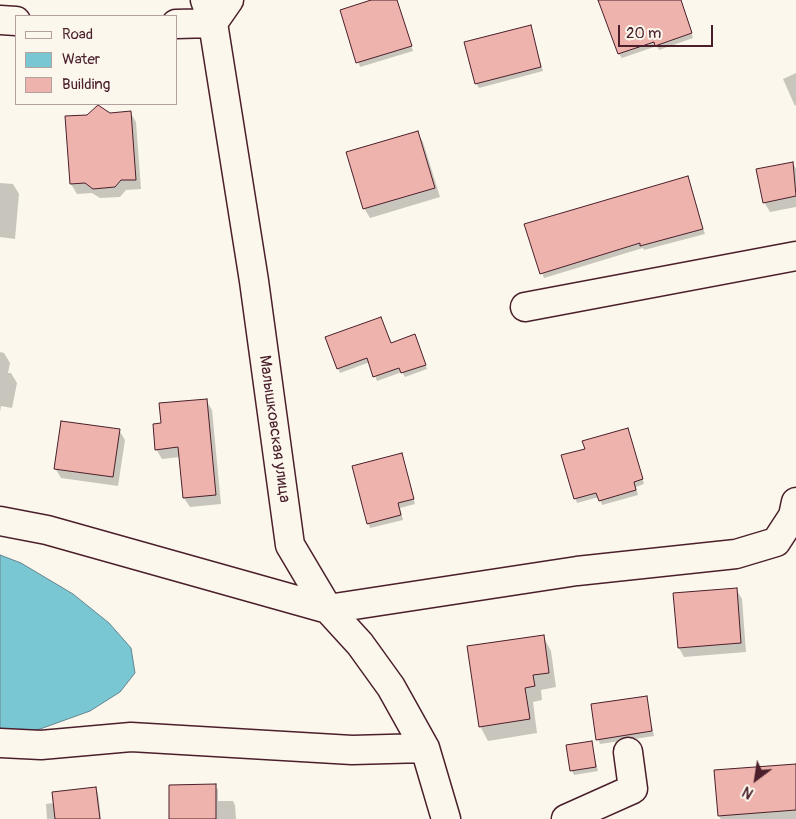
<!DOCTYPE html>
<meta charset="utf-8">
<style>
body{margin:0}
#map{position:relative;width:796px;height:819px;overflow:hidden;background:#fbf7ec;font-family:Pangolin,sans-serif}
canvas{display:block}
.legend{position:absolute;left:15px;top:15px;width:162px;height:90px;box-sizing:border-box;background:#fbf7ec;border:1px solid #b4a19f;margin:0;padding:6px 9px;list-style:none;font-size:15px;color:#4a1f2b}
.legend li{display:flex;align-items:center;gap:10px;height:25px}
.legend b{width:25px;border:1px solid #b4a19f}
.north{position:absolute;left:731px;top:754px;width:50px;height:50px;-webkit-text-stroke:4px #fbf7ec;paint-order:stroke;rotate:211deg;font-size:14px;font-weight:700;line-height:20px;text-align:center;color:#4a1f2b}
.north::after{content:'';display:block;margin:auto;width:18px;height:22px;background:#4a1f2b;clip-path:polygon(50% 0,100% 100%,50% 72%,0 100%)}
.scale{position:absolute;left:618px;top:25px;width:95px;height:22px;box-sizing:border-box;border:2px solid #4a1f2b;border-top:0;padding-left:6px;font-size:15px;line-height:18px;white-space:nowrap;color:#4a1f2b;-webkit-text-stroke:4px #fbf7ec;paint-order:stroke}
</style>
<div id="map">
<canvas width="796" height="819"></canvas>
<ul class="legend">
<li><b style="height:6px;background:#fbf7ec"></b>Road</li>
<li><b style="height:14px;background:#78c7d3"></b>Water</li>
<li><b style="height:14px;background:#eeb3ac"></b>Building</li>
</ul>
<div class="north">N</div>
<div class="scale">20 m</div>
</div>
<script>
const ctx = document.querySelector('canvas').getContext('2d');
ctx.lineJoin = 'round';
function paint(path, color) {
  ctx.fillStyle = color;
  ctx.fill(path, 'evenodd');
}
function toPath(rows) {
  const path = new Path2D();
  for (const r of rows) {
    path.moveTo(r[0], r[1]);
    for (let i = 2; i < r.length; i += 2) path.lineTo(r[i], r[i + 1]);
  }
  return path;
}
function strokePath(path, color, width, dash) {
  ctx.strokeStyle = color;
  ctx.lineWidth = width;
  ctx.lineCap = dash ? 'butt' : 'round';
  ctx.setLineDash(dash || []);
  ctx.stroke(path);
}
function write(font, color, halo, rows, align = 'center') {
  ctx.font = font + ' Pangolin,sans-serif';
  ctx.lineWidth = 4;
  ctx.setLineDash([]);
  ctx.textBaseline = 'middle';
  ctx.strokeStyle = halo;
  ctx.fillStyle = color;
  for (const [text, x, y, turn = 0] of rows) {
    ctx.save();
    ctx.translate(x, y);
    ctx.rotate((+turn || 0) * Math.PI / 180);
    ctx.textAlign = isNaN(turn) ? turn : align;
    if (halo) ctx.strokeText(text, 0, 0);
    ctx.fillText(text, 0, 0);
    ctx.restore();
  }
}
const water = toPath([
 [0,555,21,563,73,594,109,623,131,648,135,673,120,692,90,711,40,729,14,734,0,733,0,555]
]);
const shadow = toPath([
 [375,0,397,0,413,51,360,67,341,11],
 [615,0,681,0,693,38,659,50,657,46,622,58,619,54],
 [530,26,543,71,479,88,476,83],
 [796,73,796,105,795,106,783,79],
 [130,112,136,122,141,189,126,190,120,197,100,198,92,193,77,194,71,184,66,117],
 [417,132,423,142,440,197,370,218,364,208],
 [793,163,796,169,796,207,770,212,764,202],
 [688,178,705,234,644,250,643,248,544,278,526,225],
 [0,183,13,184,19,194,15,239,0,237],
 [415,336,427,369,405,377,402,372,377,381,370,362,340,373,338,368],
 [0,352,4,353,10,363,8,373,11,373,17,383,12,408,1,406,0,412],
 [206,400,212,410,221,504,190,507,184,498,180,457,162,459,156,449,162,424],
 [627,429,644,484,636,487,638,495,602,505,599,497,577,503,562,456,586,450],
 [119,430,125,440,118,486,61,478,55,468],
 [401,454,415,504,400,508,403,520,370,528,368,523],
 [736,589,742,599,746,652,684,657,679,648],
 [543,636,551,651,556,687,541,690,542,700,533,702,537,733,488,741,480,726],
 [646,697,654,736,600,744,598,739],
 [591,742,598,771,574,775,572,771],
 [796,765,796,819,721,819,719,816],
 [215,785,218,790,218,801,233,801,235,805,236,819,170,819],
 [95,788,98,793,101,819,47,819,46,804,54,803]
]);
const building = toPath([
 [371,0,397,0,412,46,356,63,340,10,371,0],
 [598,0,681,0,692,33,655,46,654,42,618,54,598,0],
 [531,25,541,67,475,84,464,42,531,25],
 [98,105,110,113,131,111,136,180,121,180,115,187,93,189,85,183,70,184,65,116,87,115,98,105],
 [418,131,435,188,363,209,346,152,418,131],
 [793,162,796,196,763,203,756,169,793,162],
 [688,176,703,229,640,246,640,243,540,274,524,224,688,176],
 [381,317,391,343,415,334,426,365,401,373,399,368,373,377,367,358,337,369,325,337,381,317],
 [207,399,216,495,183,498,178,447,155,450,153,424,161,423,159,403,207,399],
 [61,421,120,429,113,477,54,469,61,421],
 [628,428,643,479,634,482,636,490,599,501,596,493,574,499,561,455,585,449,582,441,628,428],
 [402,453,414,499,398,503,401,515,367,524,352,466,402,453],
 [737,588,741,643,678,648,673,593,737,588],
 [544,635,549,673,533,675,535,686,525,688,530,719,479,727,467,646,544,635],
 [647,696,652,731,596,740,591,704,647,696],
 [592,741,596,767,570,771,566,745,592,741],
 [796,764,796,810,718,816,714,770,796,764],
 [216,784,216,819,169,819,169,785,216,784],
 [96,787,100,819,55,819,52,792,96,787]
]);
const minor = toPath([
 [205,0,213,23,254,281,290,545,328,609,360,644,391,687,425,748,446,819],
 [0,20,16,21],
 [176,24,213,23,229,0],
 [525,307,796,256],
 [0,521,47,530,328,609,577,571,736,554,776,542,793,516,796,502],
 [0,743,41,745,131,737,352,750,425,748],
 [566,819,633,789,628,752]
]);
const streetNames = [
 ["Малышковская улица",274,429,82]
];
paint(water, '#78c7d3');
strokePath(water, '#668490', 1);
paint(shadow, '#0003');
paint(building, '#eeb3ac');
strokePath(building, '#4a1f2b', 1);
strokePath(minor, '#4a1f2b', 31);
strokePath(minor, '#fbf7ec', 28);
write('16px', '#4a1f2b', '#fbf7ec', streetNames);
</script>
